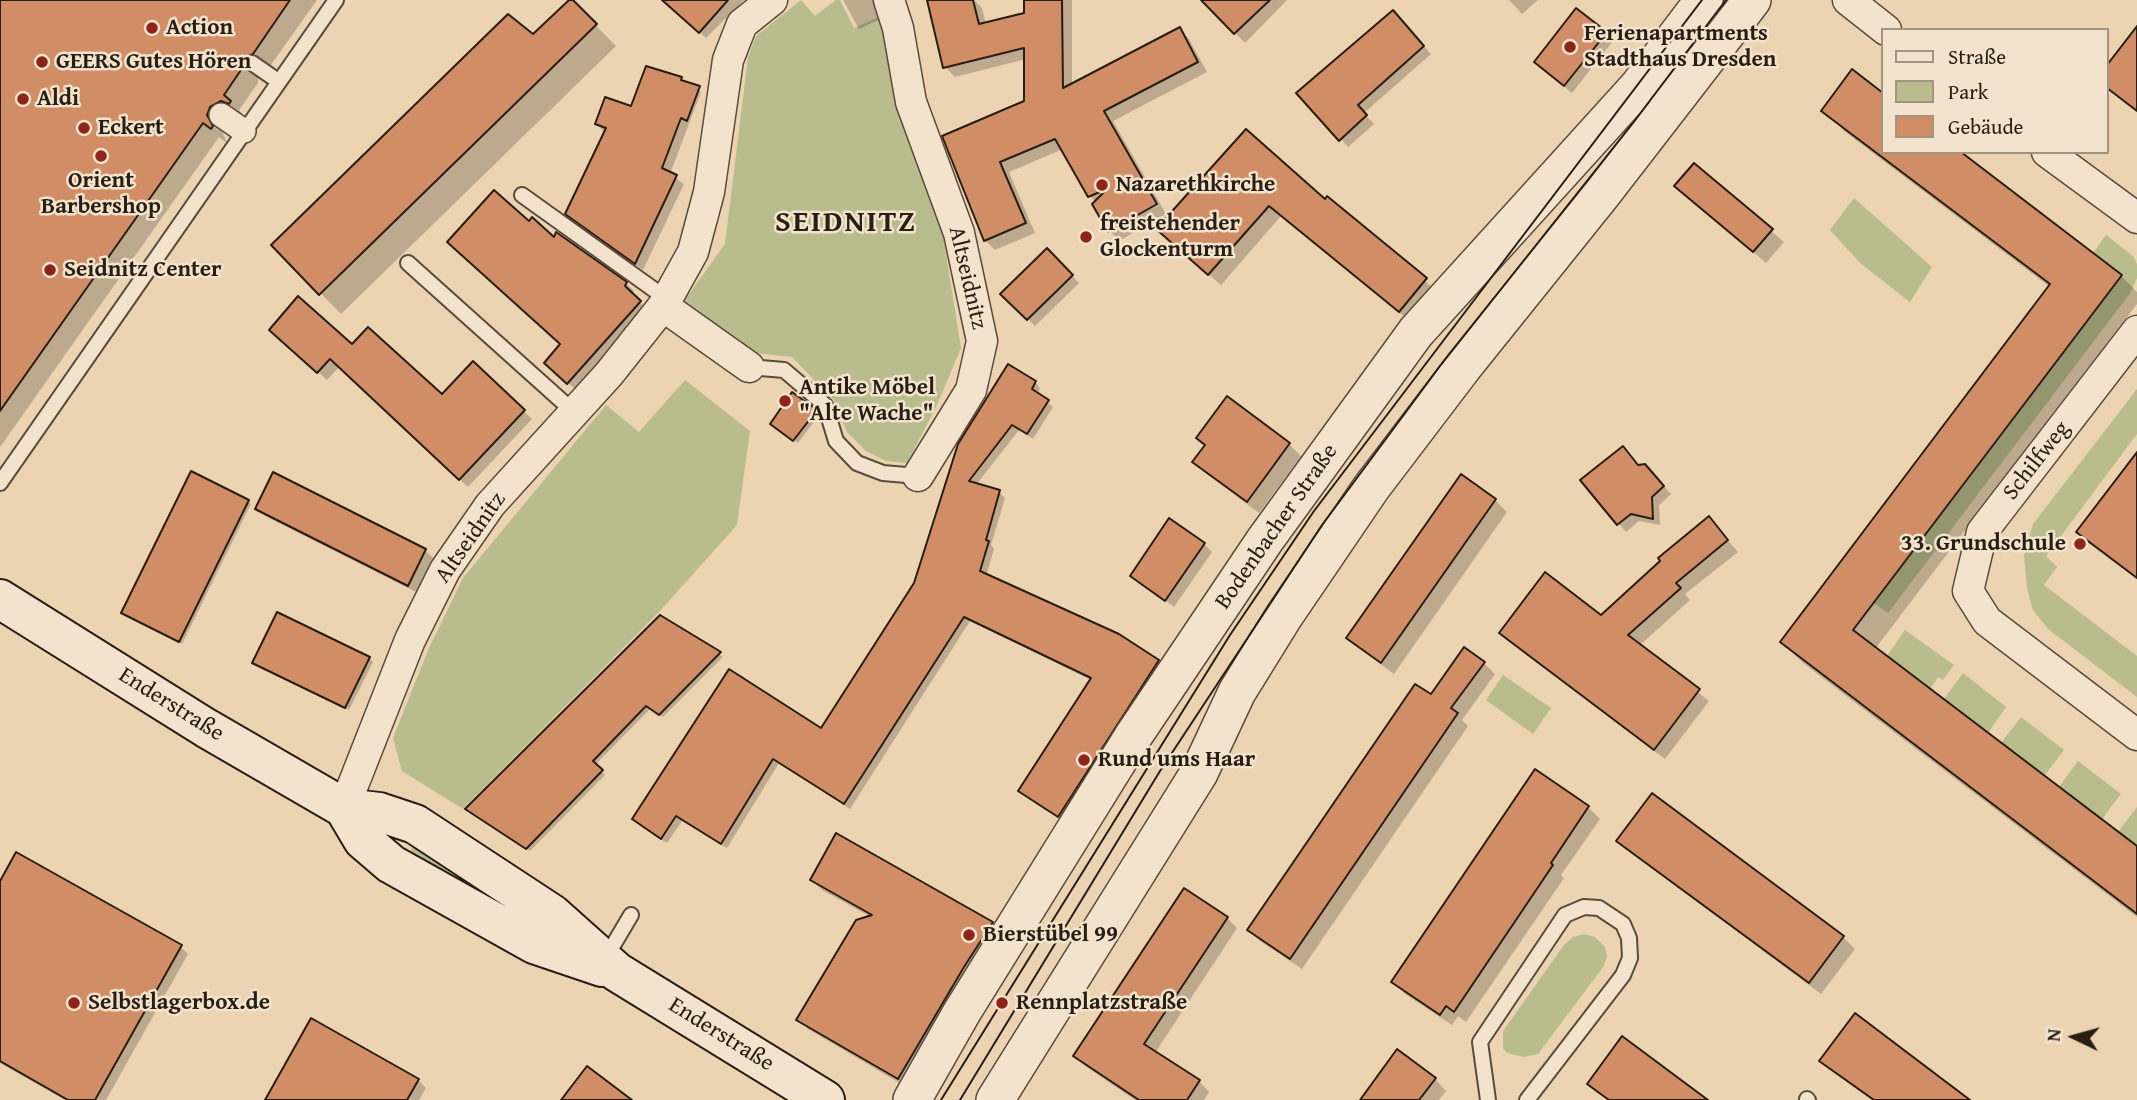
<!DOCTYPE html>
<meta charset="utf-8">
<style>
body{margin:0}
#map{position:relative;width:2137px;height:1100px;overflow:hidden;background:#ecd4b2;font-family:"Gentium Book Plus",serif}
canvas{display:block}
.legend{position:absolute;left:1881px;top:28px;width:228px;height:126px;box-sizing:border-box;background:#f3e3cd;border:2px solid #a29483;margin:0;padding:9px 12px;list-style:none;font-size:21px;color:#281e14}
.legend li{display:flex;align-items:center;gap:14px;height:35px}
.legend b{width:35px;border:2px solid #a29483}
.north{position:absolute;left:2039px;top:1002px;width:70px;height:70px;-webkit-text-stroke:5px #f3e3cd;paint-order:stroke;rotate:275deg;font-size:19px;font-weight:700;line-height:28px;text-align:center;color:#281e14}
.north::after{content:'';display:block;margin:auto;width:24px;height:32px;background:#281e14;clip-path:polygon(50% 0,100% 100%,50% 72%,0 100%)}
</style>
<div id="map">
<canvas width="2137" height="1100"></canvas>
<ul class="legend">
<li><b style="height:9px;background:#f3e3cd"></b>Straße</li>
<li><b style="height:19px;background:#b9bc8c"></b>Park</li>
<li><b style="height:19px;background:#d18d66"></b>Gebäude</li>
</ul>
<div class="north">N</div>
</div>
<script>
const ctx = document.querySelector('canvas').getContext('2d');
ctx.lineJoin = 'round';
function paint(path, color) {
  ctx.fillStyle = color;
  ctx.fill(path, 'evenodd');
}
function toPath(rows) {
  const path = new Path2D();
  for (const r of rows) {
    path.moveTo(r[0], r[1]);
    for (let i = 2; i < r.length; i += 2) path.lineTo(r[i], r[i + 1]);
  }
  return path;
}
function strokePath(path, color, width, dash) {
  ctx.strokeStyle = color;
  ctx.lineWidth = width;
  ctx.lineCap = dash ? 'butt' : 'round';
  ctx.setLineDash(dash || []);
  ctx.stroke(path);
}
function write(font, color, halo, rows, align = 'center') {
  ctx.font = font + ' "Gentium Book Plus",serif';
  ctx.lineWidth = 5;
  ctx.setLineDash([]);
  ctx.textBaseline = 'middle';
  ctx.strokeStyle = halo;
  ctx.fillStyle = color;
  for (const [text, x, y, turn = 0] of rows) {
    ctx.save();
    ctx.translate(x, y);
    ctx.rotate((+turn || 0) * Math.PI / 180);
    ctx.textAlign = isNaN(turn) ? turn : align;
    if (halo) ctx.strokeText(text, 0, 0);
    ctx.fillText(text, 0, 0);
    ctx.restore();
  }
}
const green = toPath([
 [801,0,815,16,836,0,840,0,854,28,881,16,902,106,943,235,961,348,937,405,907,463,886,461,866,451,847,432,833,399,792,357,754,353,682,304,725,244,748,57,756,36],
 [1854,198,1932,267,1910,302,1860,263,1830,230],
 [2106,235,2133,256,2137,264,2137,278,2131,292,1888,613,1874,603,2122,275,2093,253],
 [685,380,750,431,737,525,659,612,463,809,402,771,393,738,429,648,463,578,606,405,639,432],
 [2137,389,2137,434,2046,556,2057,567,2044,585,2137,656,2137,697,2048,629,2033,610,2027,588,2024,556,2033,524],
 [1905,630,1954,665,1943,680,1938,677,1930,689,1887,656],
 [1963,673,2006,707,1988,733,1944,699],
 [1503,675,1551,708,1533,734,1486,700],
 [2021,717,2064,750,2044,776,2001,743],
 [2078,761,2121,794,2102,819,2059,787],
 [2137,807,2137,846,2118,832],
 [415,843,552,929,547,937,409,855],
 [1584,934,1595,937,1605,947,1607,956,1604,966,1538,1054,1524,1057,1507,1053,1503,1048,1503,1031,1564,945,1573,937]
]);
const shadow = toPath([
 [0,0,317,0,268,69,258,73,258,83,239,110,245,118,225,122,222,131,227,143,219,137,0,447],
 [571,0,616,46,341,314,274,245,533,37],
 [664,0,744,0,706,38],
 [843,0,875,0,878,20,859,29],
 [963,0,974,0,982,8,986,24,1026,15,1026,0,1072,0,1072,85,1179,29,1189,39,1207,72,1113,121,1166,214,1119,241,1110,231,1096,202,1090,196,1063,149,1009,172,1035,233,995,250,985,240,944,137,1026,102,1026,59,955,77,945,67],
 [1204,0,1287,0,1245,43],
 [1509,0,1538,0,1522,14],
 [1400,20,1431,54,1364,113,1374,124,1348,147,1341,139],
 [1605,34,1613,41,1572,93,1544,70],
 [1853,72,1883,95,1883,152,1958,152,2121,276,2137,292,2137,304,1875,649,2137,848,2137,917,1803,663,1782,642,2050,287,1844,131,1824,110],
 [694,85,701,92,670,174,684,184,643,270,567,214,604,132,597,124],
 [1246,131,1325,202,1327,199,1437,291,1412,323,1281,216,1221,285,1171,241],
 [1694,165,1784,242,1766,263,1676,186],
 [554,240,626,283,634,291,632,295,648,310,576,390,554,370,562,344],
 [1047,250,1079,283,1035,326,1003,294],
 [280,338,352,346,442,397,473,364,532,419,468,487,340,366,327,380],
 [1035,382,1040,388,1037,395,1053,407,1033,439,1019,430,976,485,999,492,1005,498,991,545,994,549,986,576,1158,661,1164,667,1064,821,1020,791,1091,680,970,621,850,809,779,763,727,848,682,821,667,843,639,825,634,819,822,730,915,584,960,445],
 [1228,398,1289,444,1301,456,1259,513,1206,473,1194,462,1206,446],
 [815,412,819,415,798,443,775,427],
 [1623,448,1639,467,1653,474,1671,494,1659,505,1660,525,1639,521,1626,532,1582,480],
 [2137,454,2137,579,2090,544,2079,532],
 [1461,476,1495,500,1507,512,1394,674,1360,649,1348,638],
 [248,501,251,504,182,644,123,613],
 [257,509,425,550,433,558,416,592,265,516],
 [1709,519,1738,552,1685,594,1690,600,1639,646,1709,701,1665,759,1512,644,1502,633,1601,617],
 [1204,544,1212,552,1174,607,1132,575],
 [660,617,723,657,663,717,651,708,595,765,605,775,530,851,470,813,467,809],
 [369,658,373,662,349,710,254,662],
 [1484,663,1495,674,1462,720,1468,726,1302,969,1260,941,1249,930,1431,697],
 [1588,807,1600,819,1561,875,1564,878,1466,1022,1458,1016,1452,1025,1405,994,1394,982],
 [1619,841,1843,937,1855,949,1821,994,1630,852],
 [812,880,992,923,1002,933,908,1088,808,1029,798,1019,871,917,822,890],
 [0,884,181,947,188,954,106,1100,65,1100,0,1063],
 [1227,918,1237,928,1155,1053,1199,1081,1209,1092,1204,1100,1135,1100,1085,1066,1075,1056],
 [1829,1068,1967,1100,1872,1100],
 [1435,1079,1446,1091,1439,1100,1362,1100],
 [418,1080,426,1088,419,1100,267,1100]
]);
const building = toPath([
 [0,0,290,0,253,54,244,58,243,67,224,95,231,101,229,104,221,101,210,107,207,115,213,126,211,129,203,123,0,411,0,0],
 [569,0,573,0,597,24,319,295,271,245,508,14,533,34,569,0],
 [662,0,728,0,699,33,662,0],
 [927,0,973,0,979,24,1024,13,1024,0,1062,0,1063,88,1180,27,1198,62,1104,111,1157,204,1108,232,1092,204,1107,189,1088,197,1055,139,1000,162,1026,223,984,241,942,136,1024,101,1024,48,943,68,927,0],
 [1201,0,1270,0,1234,34,1201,0],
 [1576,8,1607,32,1564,86,1534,62,1576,8],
 [1393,10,1424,46,1358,105,1367,115,1339,141,1296,93,1393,10],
 [2137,26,2137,111,2107,88,2107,65,2137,26],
 [646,66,682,77,681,80,700,86,687,121,681,118,662,168,677,175,635,264,565,214,606,128,595,124,605,97,631,106,646,66],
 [1852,69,1883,93,1883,152,1961,152,2122,275,1853,630,2137,846,2137,914,1780,642,2050,284,1821,111,1852,69],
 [1246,129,1325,199,1327,196,1427,278,1399,312,1269,206,1208,275,1156,229,1246,129],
 [1694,163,1773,229,1753,252,1674,186,1694,163],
 [494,190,529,221,532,217,554,237,556,232,627,282,625,286,641,301,567,384,544,363,560,344,447,242,494,190],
 [1047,248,1073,275,1027,320,1000,294,1047,248],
 [298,296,352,344,368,327,442,394,473,361,525,410,459,480,330,359,317,373,269,330,298,296],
 [1008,364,1036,381,1032,389,1049,400,1027,434,1012,425,969,481,1000,490,986,540,989,541,980,571,1119,634,1159,660,1058,817,1018,791,1091,678,964,617,844,804,773,759,721,844,676,816,661,839,632,819,729,669,821,728,914,583,958,444,1008,364],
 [792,392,817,410,793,441,770,424,792,392],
 [1227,396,1290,443,1247,502,1192,462,1205,445,1196,438,1227,396],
 [1623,446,1638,465,1645,464,1664,486,1652,497,1653,519,1631,514,1617,525,1580,480,1623,446],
 [2137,452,2137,578,2076,532,2137,452],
 [191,471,249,500,179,642,121,613,191,471],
 [273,472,426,549,408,586,255,509,273,472],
 [1461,474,1496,499,1381,663,1346,638,1461,474],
 [1709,516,1728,540,1676,583,1681,588,1628,635,1700,689,1654,750,1499,633,1545,572,1601,615,1660,561,1658,558,1709,516],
 [1169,518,1205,543,1165,601,1130,576,1169,518],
 [277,612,370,657,345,708,252,663,277,612],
 [660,615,721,652,659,715,646,706,593,761,603,770,526,849,465,809,660,615],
 [1464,647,1485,662,1451,708,1458,713,1290,959,1247,930,1415,684,1431,694,1464,647],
 [1535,769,1589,806,1551,863,1553,865,1454,1012,1446,1006,1440,1015,1391,982,1535,769],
 [1652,793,1844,936,1809,983,1616,841,1652,793],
 [836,833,993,922,964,967,898,1079,796,1020,856,920,872,915,810,880,836,833],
 [16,852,182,945,95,1100,68,1100,0,1061,0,881,16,852],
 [1184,888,1228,917,1144,1044,1200,1080,1187,1100,1139,1100,1073,1056,1184,888],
 [1855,1013,1970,1100,1874,1100,1819,1061,1855,1013],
 [311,1018,419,1079,407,1100,265,1100,311,1018],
 [1622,1036,1708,1100,1609,1100,1587,1084,1622,1036],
 [1397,1049,1436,1078,1419,1100,1360,1100,1397,1049],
 [587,1066,632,1100,561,1100,587,1066]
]);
const service = toPath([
 [252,63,278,81],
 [522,195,667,299],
 [408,263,574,412],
 [749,367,784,370,825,405,836,441,857,463,883,473,918,476],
 [0,483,336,0],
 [605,959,631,915],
 [1807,1099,1808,1100],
 [1488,1100,1480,1042,1565,915,1584,907,1599,908,1623,924,1629,938,1630,958,1623,975,1527,1100]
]);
const pedestrian = toPath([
 [221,115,244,131]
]);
const minor = toPath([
 [889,0,898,28,911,102,959,233,982,341,971,390,918,476],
 [1848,0,1886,30],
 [2047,152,2137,218],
 [663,306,749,367],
 [2137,331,1982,532,1968,591,1987,621,2137,735],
 [344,808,410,640,445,570,490,505,609,374,663,306,693,252,709,192,728,60,742,24,772,0]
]);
const tertiary = toPath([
 [912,1100,962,1012,1134,735,1265,540,1416,332,1638,87,1704,0],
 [995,1100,1199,773,1237,692,1284,616,1371,488,1463,367,1602,194,1752,0]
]);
const secondary = toPath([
 [0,599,206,728,344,808,379,812,415,824,552,914,617,972,825,1100],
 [344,808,363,840,391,864,534,944,602,967]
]);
const tram = toPath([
 [941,1100,1230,635,1314,511,1702,0],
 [960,1100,1160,771,1322,525,1440,366,1633,123,1726,0]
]);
const markers = [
 [152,28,7,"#8f2418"],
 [1570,47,7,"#8f2418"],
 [42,62,7,"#8f2418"],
 [23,99,7,"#8f2418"],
 [84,128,7,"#8f2418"],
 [101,156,7,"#8f2418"],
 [1102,185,7,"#8f2418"],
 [1086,237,7,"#8f2418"],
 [50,270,7,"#8f2418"],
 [785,401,7,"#8f2418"],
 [2080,544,7,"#8f2418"],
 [1084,760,7,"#8f2418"],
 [969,935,7,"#8f2418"],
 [74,1003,7,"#8f2418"],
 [1002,1003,7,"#8f2418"]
];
const poiNames = [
 ["Action",166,28],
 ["Ferienapartments",1584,34],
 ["Stadthaus Dresden",1584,60],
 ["GEERS Gutes Hören",56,62],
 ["Aldi",37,99],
 ["Eckert",98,128],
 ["Orient",101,181,"center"],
 ["Barbershop",101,207,"center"],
 ["Nazarethkirche",1116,185],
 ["freistehender",1100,224],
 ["Glockenturm",1100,250],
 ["Seidnitz Center",64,270],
 ["Antike Möbel",799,388],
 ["\"Alte Wache\"",799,414],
 ["33. Grundschule",2066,544,"right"],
 ["Rund ums Haar",1098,760],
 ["Bierstübel 99",983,935],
 ["Selbstlagerbox.de",88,1003],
 ["Rennplatzstraße",1016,1003]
];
const streetNames = [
 ["Altseidnitz",967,278,77],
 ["Schilfweg",2037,461,-52],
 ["Bodenbacher Straße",1277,527,-55],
 ["Altseidnitz",471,538,-55],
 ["Enderstraße",171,705,32],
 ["Enderstraße",721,1035,32]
];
const districtNames = [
 ["SEIDNITZ",846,223]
];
paint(green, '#b9bc8c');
paint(shadow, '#0003');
paint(building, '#d18d66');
strokePath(building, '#281e14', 2);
strokePath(service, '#594c3c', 18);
strokePath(pedestrian, '#594c3c', 26);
strokePath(minor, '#594c3c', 33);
strokePath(tertiary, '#594c3c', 40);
strokePath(secondary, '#281e14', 42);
strokePath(service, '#f3e3cd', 14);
strokePath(pedestrian, '#f3e3cd', 23);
strokePath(minor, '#f3e3cd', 30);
strokePath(tertiary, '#f3e3cd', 37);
strokePath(secondary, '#f3e3cd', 38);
strokePath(tram, '#281e14', 2);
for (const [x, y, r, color] of markers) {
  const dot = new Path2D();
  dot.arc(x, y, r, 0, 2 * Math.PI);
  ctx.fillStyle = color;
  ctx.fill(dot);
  strokePath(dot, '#f3e3cd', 2.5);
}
write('bold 23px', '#281e14', '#f3e3cd', poiNames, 'left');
write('23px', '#281e14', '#f3e3cd', streetNames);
ctx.letterSpacing = '2px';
write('bold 30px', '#281e14', '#f3e3cd', districtNames);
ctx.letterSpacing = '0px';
</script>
